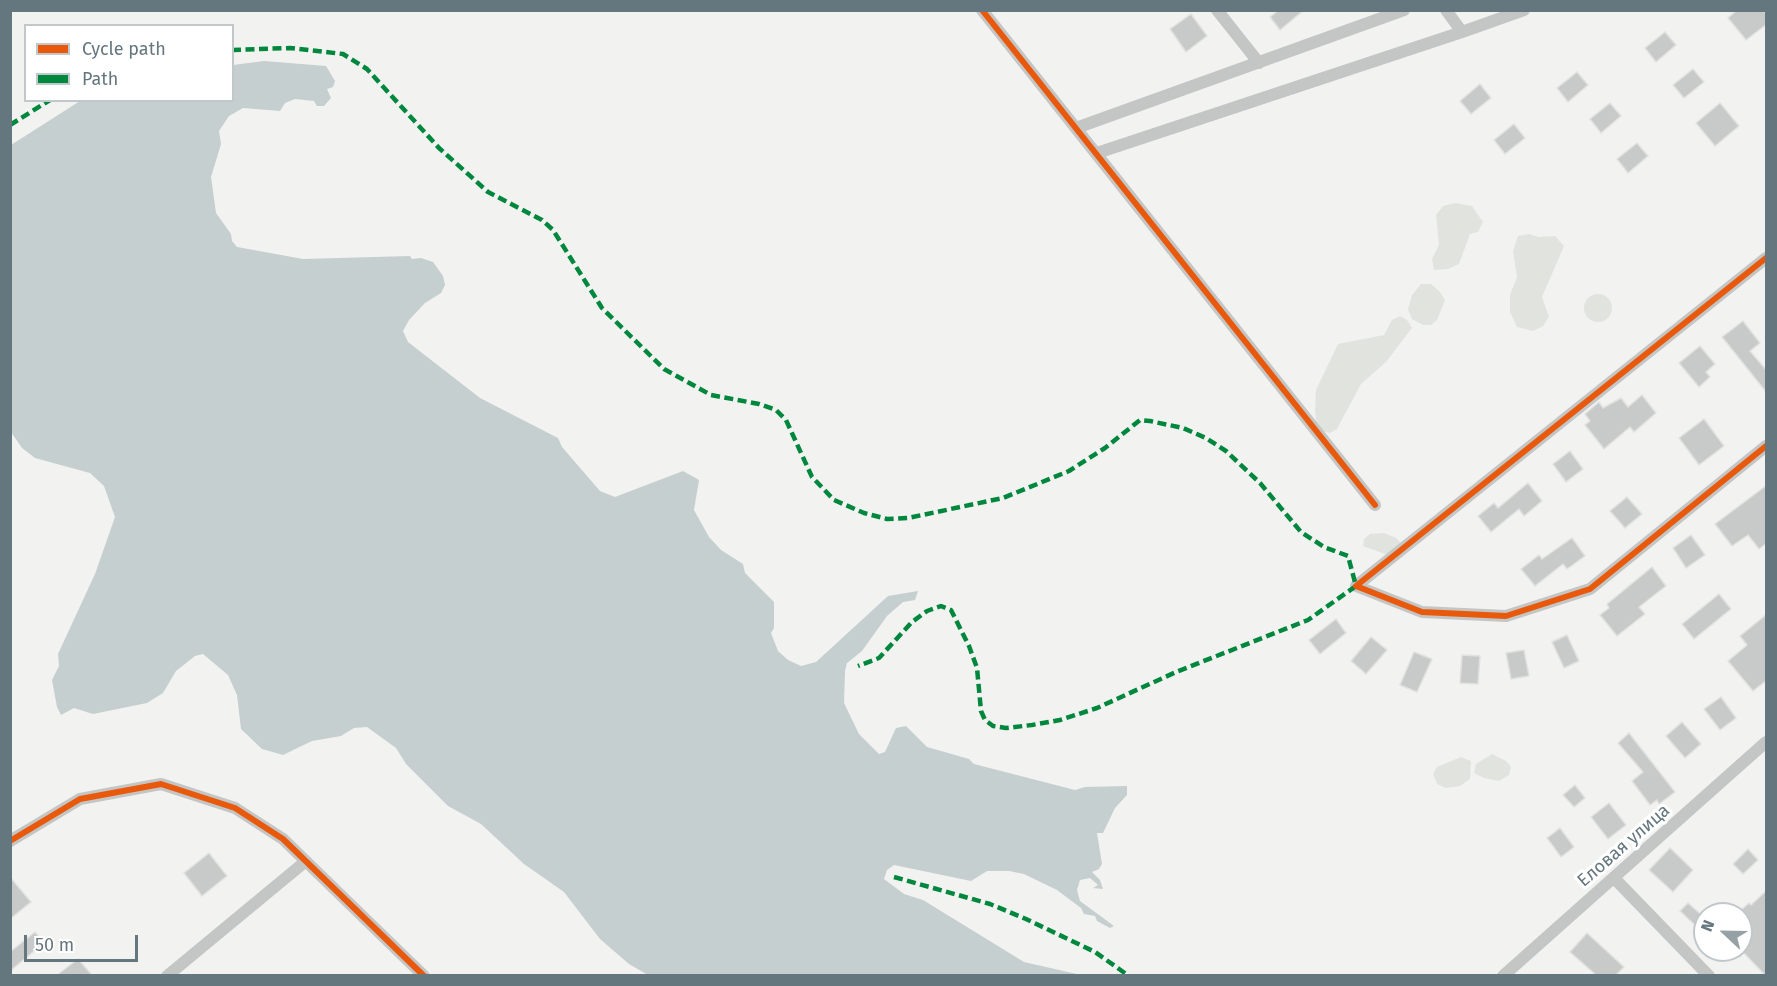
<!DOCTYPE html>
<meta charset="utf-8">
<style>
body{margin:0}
#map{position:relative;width:1777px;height:986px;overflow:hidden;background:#f2f2f0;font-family:"Fira Sans",sans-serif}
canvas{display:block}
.frame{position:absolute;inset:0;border:12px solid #64767e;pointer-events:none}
.legend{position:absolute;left:24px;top:24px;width:210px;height:78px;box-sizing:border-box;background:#fff;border:2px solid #c1c8cb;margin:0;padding:8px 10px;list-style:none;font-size:18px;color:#64767e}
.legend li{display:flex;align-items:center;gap:12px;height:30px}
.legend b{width:30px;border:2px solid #c1c8cb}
.north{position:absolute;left:1693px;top:902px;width:60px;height:60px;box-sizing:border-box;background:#fff;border:2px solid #c1c8cb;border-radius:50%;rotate:292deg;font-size:16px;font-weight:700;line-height:24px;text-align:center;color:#64767e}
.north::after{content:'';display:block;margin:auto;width:21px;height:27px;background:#96a1a6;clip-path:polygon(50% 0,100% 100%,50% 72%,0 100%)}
.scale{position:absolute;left:24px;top:935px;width:114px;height:27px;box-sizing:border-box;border:3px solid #64767e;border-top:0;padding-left:8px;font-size:18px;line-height:21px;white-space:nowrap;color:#64767e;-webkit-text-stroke:4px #fff;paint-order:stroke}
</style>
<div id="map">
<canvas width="1777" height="986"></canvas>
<div class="frame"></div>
<ul class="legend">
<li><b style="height:8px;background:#e8590c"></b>Cycle path</li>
<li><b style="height:8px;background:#00873e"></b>Path</li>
</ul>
<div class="north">N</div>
<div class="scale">50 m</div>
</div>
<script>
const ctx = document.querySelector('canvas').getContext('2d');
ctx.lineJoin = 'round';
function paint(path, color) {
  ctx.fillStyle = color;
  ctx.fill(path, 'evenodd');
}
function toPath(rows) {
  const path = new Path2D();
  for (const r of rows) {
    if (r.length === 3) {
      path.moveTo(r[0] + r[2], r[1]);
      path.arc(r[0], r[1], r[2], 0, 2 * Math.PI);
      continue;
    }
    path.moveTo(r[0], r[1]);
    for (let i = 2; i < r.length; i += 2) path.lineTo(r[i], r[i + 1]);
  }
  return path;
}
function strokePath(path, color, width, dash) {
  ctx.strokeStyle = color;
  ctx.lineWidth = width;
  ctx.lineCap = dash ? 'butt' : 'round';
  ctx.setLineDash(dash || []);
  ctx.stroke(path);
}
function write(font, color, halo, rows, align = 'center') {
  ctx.font = font + ' "Fira Sans",sans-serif';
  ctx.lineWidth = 6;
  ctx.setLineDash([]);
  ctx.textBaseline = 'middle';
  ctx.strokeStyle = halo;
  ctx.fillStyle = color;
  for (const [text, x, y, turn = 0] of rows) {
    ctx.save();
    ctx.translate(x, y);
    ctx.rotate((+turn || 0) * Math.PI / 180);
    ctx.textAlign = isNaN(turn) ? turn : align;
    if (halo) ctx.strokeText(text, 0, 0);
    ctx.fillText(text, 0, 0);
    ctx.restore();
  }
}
const green = toPath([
 [1455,203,1472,206,1483,222,1478,232,1470,234,1459,264,1448,269,1434,270,1432,259,1439,245,1436,215,1443,206],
 [1529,234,1539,237,1555,236,1564,246,1542,297,1549,317,1543,326,1533,331,1517,327,1510,312,1510,295,1517,277,1513,251,1518,236],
 [1421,284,1431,284,1440,292,1445,300,1437,320,1431,325,1423,325,1412,319,1408,309,1412,295],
 [1598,308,14],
 [1400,316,1407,320,1412,328,1386,362,1361,384,1337,429,1330,433,1322,431,1317,427,1315,411,1316,390,1338,344,1384,335,1392,320],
 [1384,533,1396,538,1402,544,1396,555,1385,554,1363,546,1364,539,1370,534],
 [1492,754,1506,761,1511,767,1509,775,1499,781,1484,778,1474,773,1476,764],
 [1461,757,1471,761,1470,779,1460,786,1446,788,1437,784,1433,774,1437,767]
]);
const water = toPath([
 [264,61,326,66,335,81,333,87,327,89,331,98,324,106,317,106,314,101,295,99,285,103,280,111,243,108,229,116,219,131,221,144,211,177,216,213,231,234,232,241,237,247,303,259,410,256,412,259,421,258,433,262,443,276,445,285,441,293,425,303,409,320,403,331,408,342,480,398,558,438,562,447,600,491,615,497,683,471,699,480,694,510,709,537,721,550,743,564,745,573,774,602,774,628,771,633,778,651,788,660,801,666,816,662,888,596,918,591,915,600,903,602,887,616,862,651,847,663,845,671,844,703,859,734,879,754,885,752,896,728,906,726,927,747,969,759,974,764,1075,790,1085,787,1127,786,1127,795,1115,808,1103,833,1097,833,1102,864,1099,869,1092,872,1100,880,1103,889,1093,888,1098,885,1090,878,1080,880,1077,890,1080,901,1114,926,1110,928,1097,921,1095,916,1084,914,1081,908,1057,890,1024,874,1009,871,987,871,971,881,894,865,887,870,884,879,904,894,923,900,1024,962,1081,975,648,975,629,964,600,939,564,892,524,864,481,824,448,806,406,764,396,748,367,727,354,728,341,736,312,741,283,755,262,749,241,729,237,695,228,675,203,654,195,656,176,671,163,693,147,703,93,714,74,708,61,715,57,707,52,680,59,666,58,654,95,574,115,517,104,486,90,473,35,458,22,448,11,432,11,145,80,101,232,100,233,65]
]);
const building = toPath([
 [1279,10,1304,10,1280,30,1270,17,1279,10],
 [1737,10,1763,10,1767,15,1767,24,1746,40,1728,18,1737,10],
 [1191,14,1207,36,1186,52,1170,29,1191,14],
 [1665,32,1676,45,1656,62,1645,48,1665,32],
 [1693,69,1704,82,1684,98,1673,85,1693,69],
 [1577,72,1588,85,1568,102,1557,88,1577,72],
 [1480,84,1491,98,1471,114,1460,101,1480,84],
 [1610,103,1621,116,1601,133,1590,119,1610,103],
 [1720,103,1739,126,1715,146,1696,123,1720,103],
 [1514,124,1525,138,1505,154,1494,140,1514,124],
 [1637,143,1648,156,1628,173,1617,159,1637,143],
 [1743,321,1760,343,1750,351,1767,371,1767,393,1722,337,1743,321],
 [1700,346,1715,364,1706,372,1710,377,1699,387,1679,363,1700,346],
 [1642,395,1656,413,1634,432,1630,427,1604,449,1585,425,1590,421,1585,414,1599,402,1603,408,1621,398,1628,407,1642,395],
 [1704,419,1724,446,1699,465,1679,438,1704,419],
 [1570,451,1583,469,1566,482,1553,464,1570,451],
 [1528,483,1542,501,1524,516,1519,509,1491,532,1478,516,1494,503,1498,508,1528,483],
 [1767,485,1767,543,1759,549,1748,535,1732,546,1715,524,1767,485],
 [1627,497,1642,514,1625,528,1610,511,1627,497],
 [1691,535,1705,555,1686,568,1673,548,1691,535],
 [1572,538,1585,556,1567,569,1563,564,1535,586,1521,569,1539,555,1542,559,1572,538],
 [1652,567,1666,586,1639,607,1645,614,1617,636,1600,615,1609,608,1607,604,1652,567],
 [1719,594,1731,609,1694,639,1682,624,1719,594],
 [1767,614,1767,680,1753,691,1728,661,1747,645,1740,636,1767,614],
 [1336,619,1346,633,1320,654,1309,640,1336,619],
 [1567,635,1579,661,1564,668,1552,642,1567,635],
 [1371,637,1387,650,1366,674,1351,661,1371,637],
 [1524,650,1529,676,1511,679,1506,653,1524,650],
 [1414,652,1432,659,1417,692,1400,685,1414,652],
 [1462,655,1480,656,1478,684,1460,683,1462,655],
 [1721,697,1736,718,1720,730,1704,709,1721,697],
 [1682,722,1701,744,1685,758,1666,736,1682,722],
 [1629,733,1675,792,1659,804,1657,800,1650,805,1632,781,1643,772,1618,743,1629,733],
 [1575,785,1585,798,1574,807,1563,795,1575,785],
 [1609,803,1626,825,1608,839,1591,817,1609,803],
 [1560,828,1574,847,1561,857,1547,838,1560,828],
 [1670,848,1693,870,1673,892,1649,870,1670,848],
 [1748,849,1758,860,1743,874,1733,864,1748,849],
 [209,853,227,876,202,896,184,873,209,853],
 [10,877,31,902,10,919,10,877],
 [1767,890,1767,975,1765,975,1741,950,1741,910,1749,903,1751,905,1767,890],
 [1688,903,1705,918,1699,929,1680,911,1688,903],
 [35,932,44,943,10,971,10,952,35,932],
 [1587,933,1624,967,1616,975,1596,975,1570,952,1587,933],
 [78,959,92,975,57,975,78,959]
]);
const minor = toPath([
 [982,10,1375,505],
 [1217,10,1259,63],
 [1446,10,1462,32,1524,10],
 [1076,128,1404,10],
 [1097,153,1462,32],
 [1766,258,1356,586,1422,612,1506,616,1590,589,1766,446],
 [10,841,80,799,161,784,235,808,283,839,424,976],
 [1614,878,1709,976],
 [167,976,306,861],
 [1503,976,1766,742]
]);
const quiet = toPath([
 [232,50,290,48,343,54,367,69,439,148,488,192,542,220,553,230,602,308,664,369,711,395,759,404,776,410,786,420,812,477,834,500,864,513,887,519,908,518,1003,498,1069,471,1105,448,1140,420,1150,421,1183,428,1206,438,1226,451,1260,483,1301,532,1324,547,1348,556,1356,586,1308,620,1176,672,1097,708,1060,720,1032,725,1006,728,993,726,985,720,981,711,977,668,969,646,951,610,941,606,927,611,912,622,879,658,858,666],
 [10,125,50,100],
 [894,877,990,904,1026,919,1095,952,1129,976]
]);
const cycleway = toPath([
 [982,10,1375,505],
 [1766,258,1356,586,1422,612,1506,616,1590,589,1766,446],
 [10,841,80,799,161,784,235,808,283,839,424,976]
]);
const streetNames = [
 ["Еловая улица",1624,846,-41]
];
paint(green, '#e1e4de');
paint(water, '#c5cfd0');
paint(building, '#c8caca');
strokePath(building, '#e1e1e0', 1.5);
strokePath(minor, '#c4c6c6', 12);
strokePath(quiet, '#00873e', 4.5, [9, 4.5]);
strokePath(cycleway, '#e8590c', 6);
write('18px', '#64767e', '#fff', streetNames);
</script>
